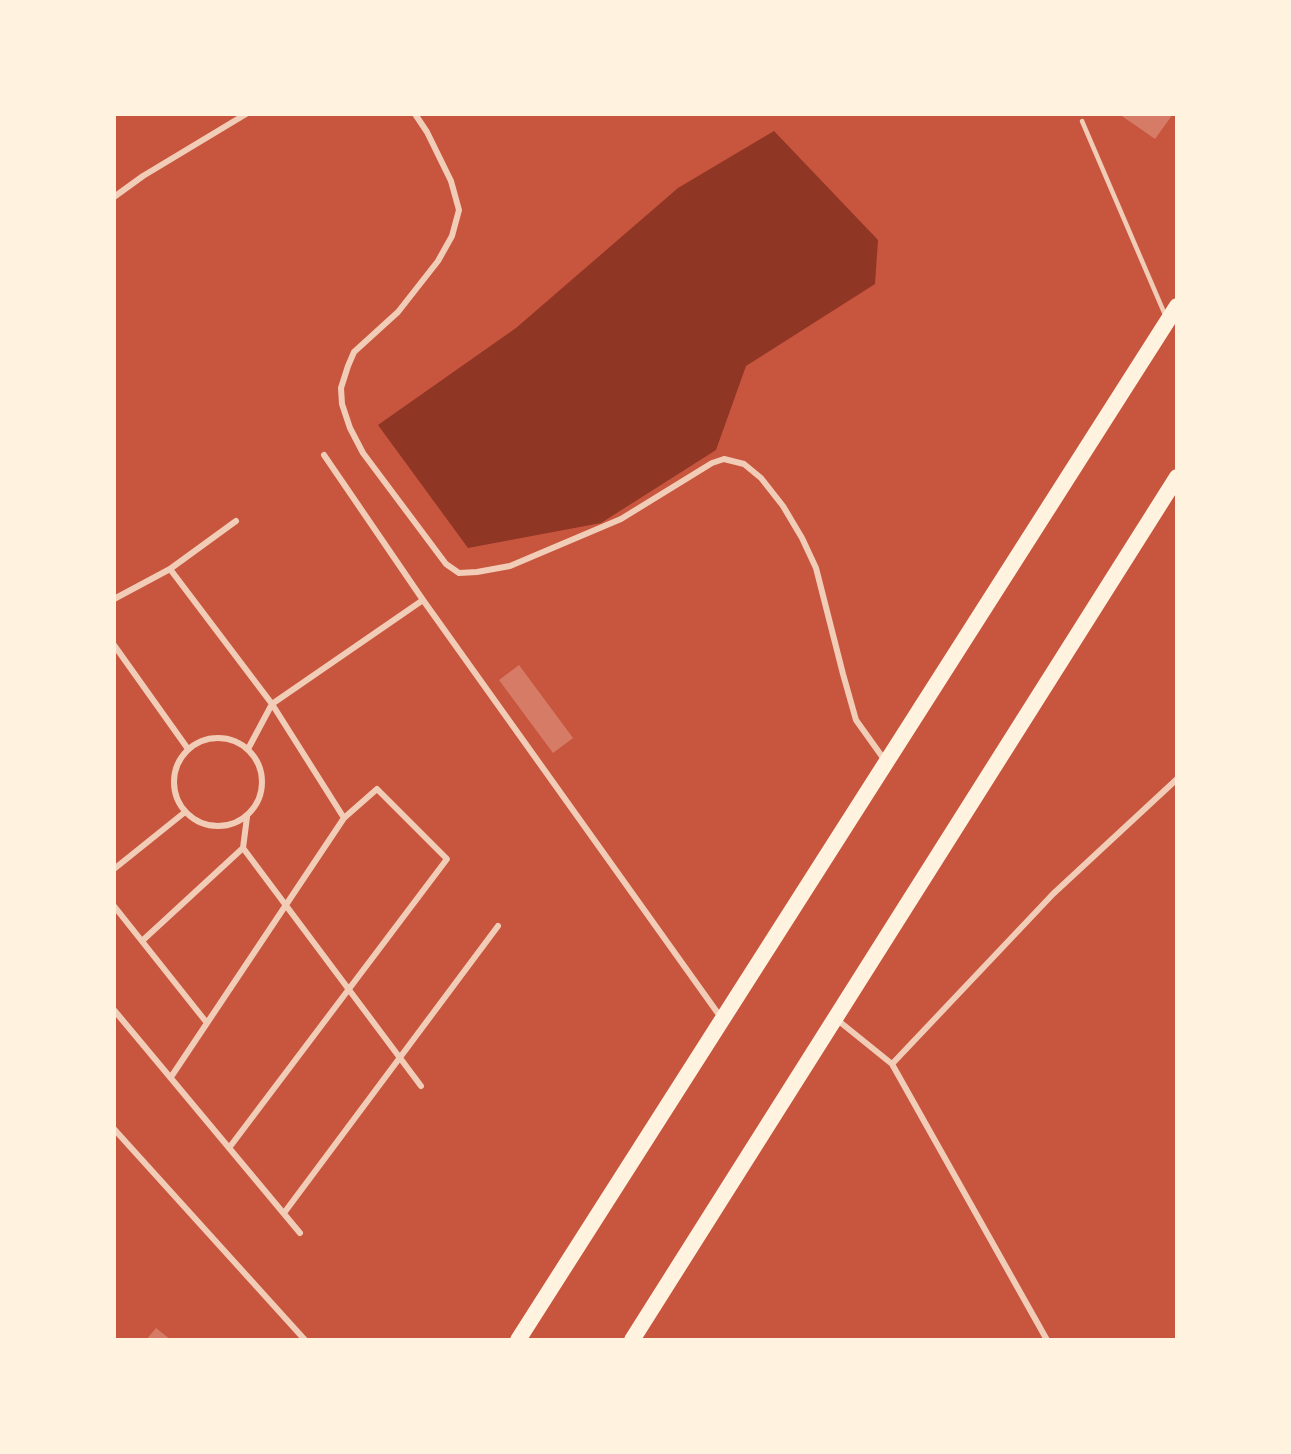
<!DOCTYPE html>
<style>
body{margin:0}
#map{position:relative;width:1291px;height:1454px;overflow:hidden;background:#c8553d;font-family:Arial,sans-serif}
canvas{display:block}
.frame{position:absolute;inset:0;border:116px solid #fff3e0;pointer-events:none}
</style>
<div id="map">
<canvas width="1291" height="1454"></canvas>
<div class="frame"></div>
</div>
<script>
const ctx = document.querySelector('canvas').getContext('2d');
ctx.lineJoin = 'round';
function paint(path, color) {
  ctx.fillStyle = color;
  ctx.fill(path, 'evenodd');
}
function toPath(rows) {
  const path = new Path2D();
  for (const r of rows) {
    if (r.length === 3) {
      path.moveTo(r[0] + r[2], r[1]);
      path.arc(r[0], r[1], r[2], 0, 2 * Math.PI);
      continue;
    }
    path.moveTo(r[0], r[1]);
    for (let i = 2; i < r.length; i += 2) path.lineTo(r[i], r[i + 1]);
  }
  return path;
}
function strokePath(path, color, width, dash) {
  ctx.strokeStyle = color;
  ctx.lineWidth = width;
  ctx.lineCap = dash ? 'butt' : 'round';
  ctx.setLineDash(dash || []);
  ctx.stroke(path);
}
const water = toPath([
 [774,131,878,240,875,284,746,366,716,450,601,523,468,548,378,425,516,328,678,188]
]);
const building = toPath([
 [1119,114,1173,114,1155,139],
 [519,665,573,738,553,753,499,680],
 [156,1328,171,1340,146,1340]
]);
const service = toPath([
 [1082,121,1166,317]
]);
const minor = toPath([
 [415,114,427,132,451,181,459,210,452,236,438,261,398,312,354,352,348,366,341,388,342,404,350,428,363,453,446,564,459,573,477,572,510,566,621,519,712,463,724,459,744,464,761,478,783,506,802,538,816,568,843,674,856,720,886,762],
 [114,197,143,176,246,114],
 [324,455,423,600,722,1019],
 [170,569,272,704,344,818],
 [114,599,170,569,236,521],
 [114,645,188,749],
 [218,782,44],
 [248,749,272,704,423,600],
 [247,817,243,848,421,1086],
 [114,869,185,812],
 [114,906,207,1023],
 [142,941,243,848],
 [114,1010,300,1233],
 [835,1018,892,1064,1047,1340],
 [892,1064,1053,894,1177,779],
 [171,1077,344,818,377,789,447,859,229,1148],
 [114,1129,305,1340],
 [284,1213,498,926]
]);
const trunk = toPath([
 [518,1340,1177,306],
 [632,1340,1177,477]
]);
paint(water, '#8f3625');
paint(building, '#d67c66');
strokePath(service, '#f1ccb7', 4.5);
strokePath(minor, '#f1ccb7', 6);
strokePath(trunk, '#fff3e0', 16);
</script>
